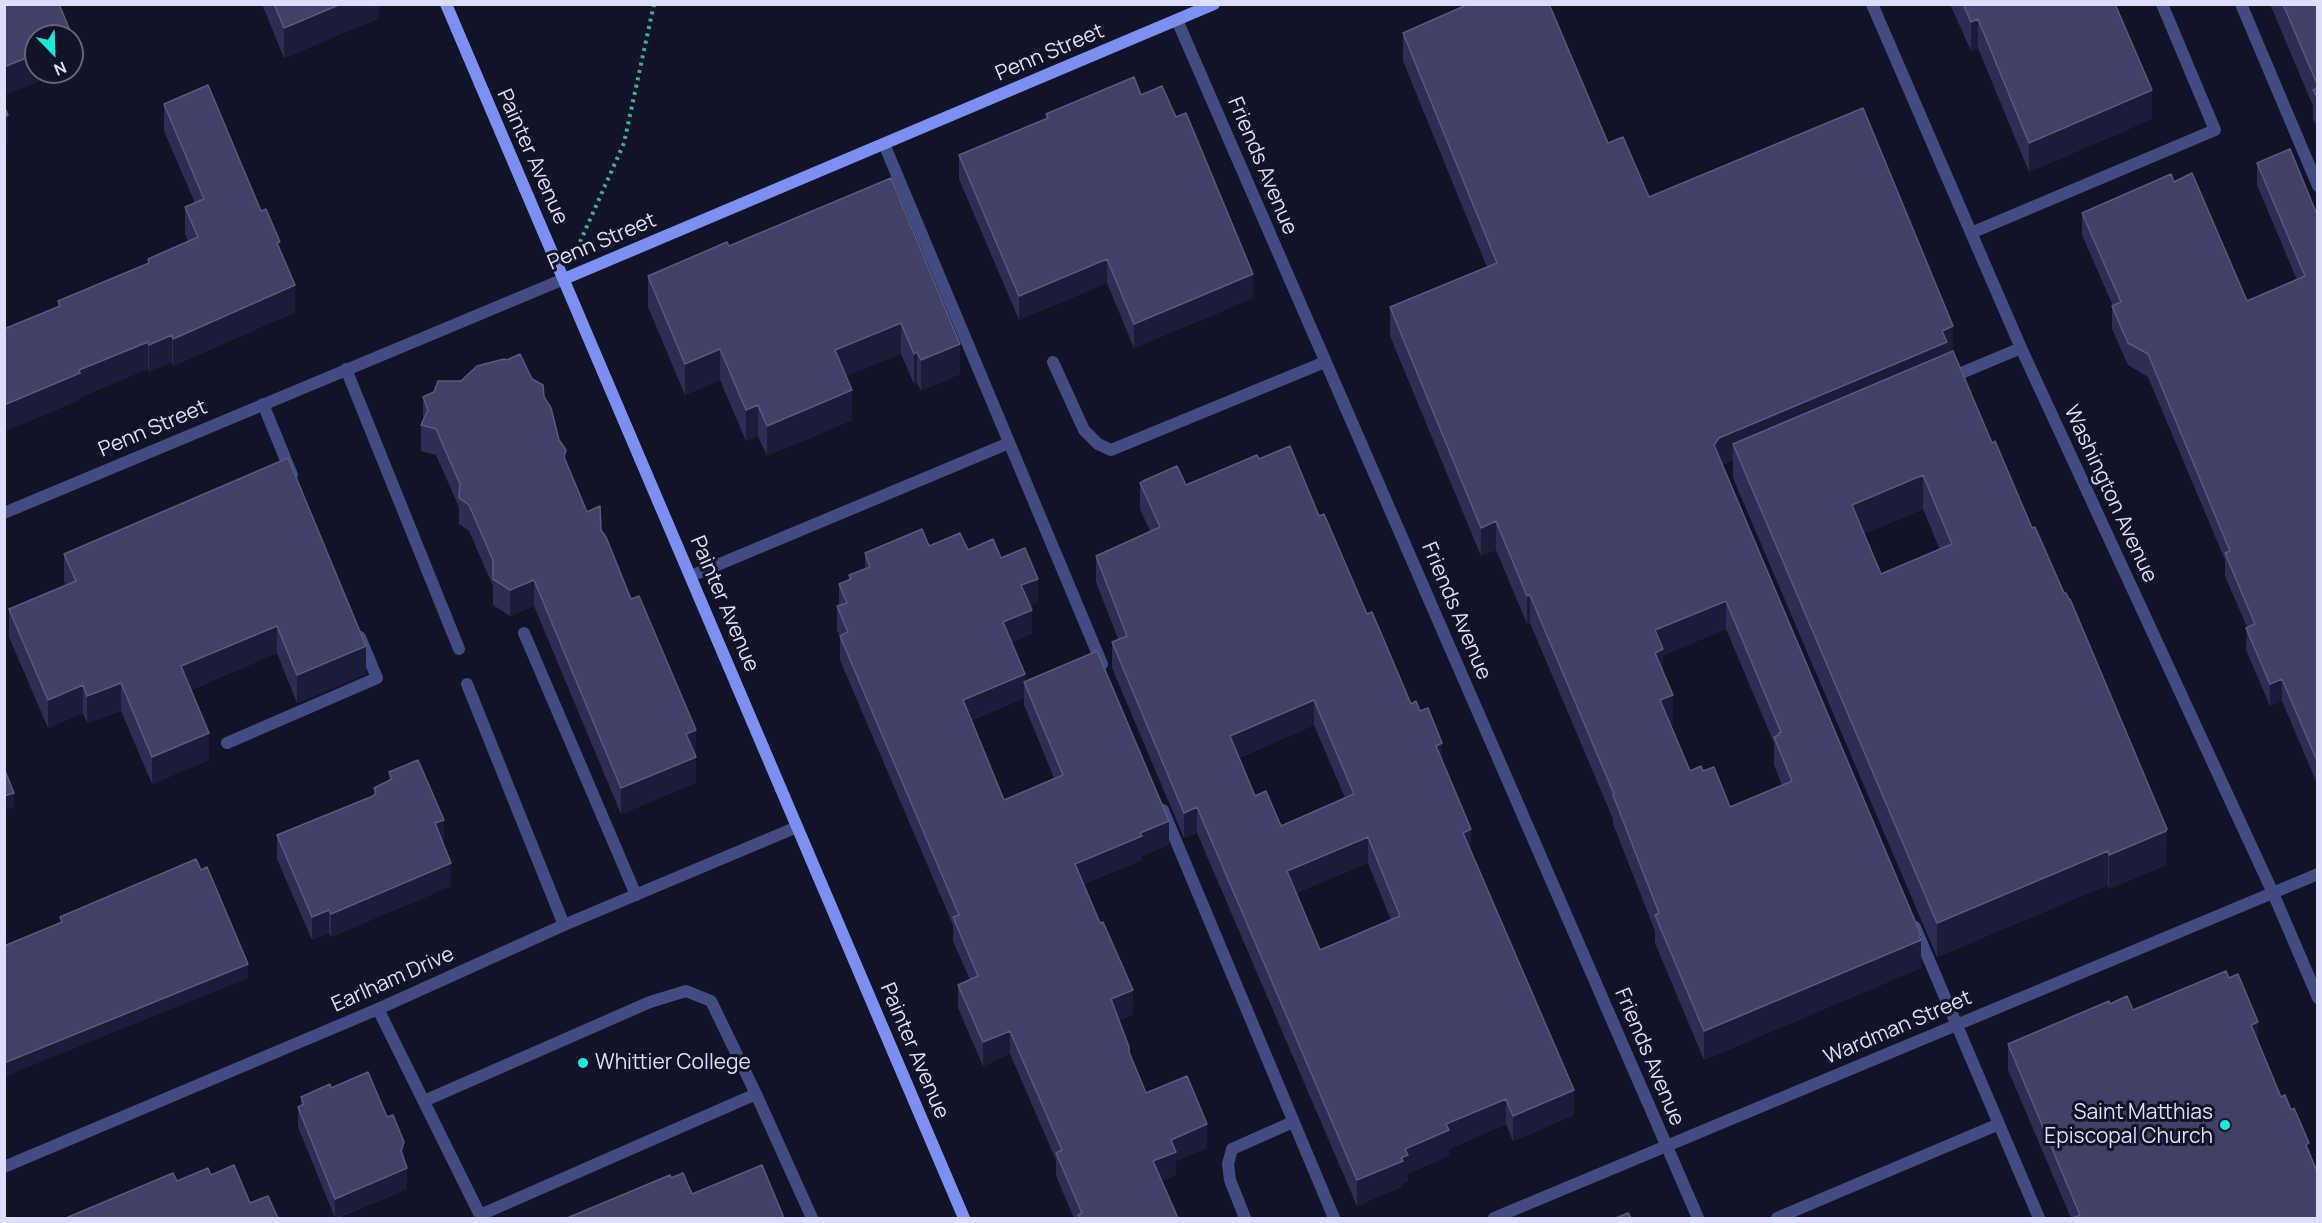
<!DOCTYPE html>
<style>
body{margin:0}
#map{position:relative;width:2322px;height:1223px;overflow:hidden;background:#131327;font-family:Manrope,sans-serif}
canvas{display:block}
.frame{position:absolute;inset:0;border:6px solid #dcdefc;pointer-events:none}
.north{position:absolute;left:24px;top:24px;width:60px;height:60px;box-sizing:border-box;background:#131327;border:2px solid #63647c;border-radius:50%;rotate:157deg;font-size:16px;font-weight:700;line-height:24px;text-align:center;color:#dcdefc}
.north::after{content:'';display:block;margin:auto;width:21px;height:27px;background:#1aead7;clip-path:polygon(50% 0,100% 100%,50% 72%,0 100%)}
</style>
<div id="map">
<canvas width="2322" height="1223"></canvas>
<div class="frame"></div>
<div class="north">N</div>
</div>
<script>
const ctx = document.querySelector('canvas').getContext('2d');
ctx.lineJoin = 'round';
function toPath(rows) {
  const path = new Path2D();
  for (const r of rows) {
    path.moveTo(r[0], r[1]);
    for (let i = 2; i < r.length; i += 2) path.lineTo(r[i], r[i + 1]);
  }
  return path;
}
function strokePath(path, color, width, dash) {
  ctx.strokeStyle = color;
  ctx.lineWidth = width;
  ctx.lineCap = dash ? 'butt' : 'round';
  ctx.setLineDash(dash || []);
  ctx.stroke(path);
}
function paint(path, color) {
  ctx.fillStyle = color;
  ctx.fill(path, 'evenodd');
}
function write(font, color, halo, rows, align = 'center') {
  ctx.font = font + ' Manrope,sans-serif';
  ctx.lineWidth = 6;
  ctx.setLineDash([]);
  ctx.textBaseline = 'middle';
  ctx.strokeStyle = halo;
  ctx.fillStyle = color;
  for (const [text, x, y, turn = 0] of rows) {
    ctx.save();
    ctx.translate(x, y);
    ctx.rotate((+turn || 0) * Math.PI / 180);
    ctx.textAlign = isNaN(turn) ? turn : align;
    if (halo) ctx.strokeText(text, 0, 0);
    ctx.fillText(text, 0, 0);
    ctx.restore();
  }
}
const path = toPath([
 [580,242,624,143,654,4]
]);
const lane = toPath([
 [2241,4,2318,186],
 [884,144,1102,664],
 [1971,233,2215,130,2162,4],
 [1053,362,1084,430,1098,444,1111,450,1325,362],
 [346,369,459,649],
 [1947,379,2021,348],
 [263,404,292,475],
 [691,576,1009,443],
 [524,633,636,895],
 [467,684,564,925],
 [227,743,377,678,360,637],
 [1163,810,1334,1218],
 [1915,927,2039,1218],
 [378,1009,480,1215,756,1094,711,1001,686,991,650,1002,424,1101],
 [756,1094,812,1218],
 [1245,1218,1230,1180,1228,1164,1232,1149,1293,1122],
 [1777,1218,1999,1124]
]);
const street = toPath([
 [1872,4,2021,348,2273,893,2318,998],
 [1177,20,1698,1218],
 [4,513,564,279],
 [4,1167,378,1009,564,925,797,827],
 [1494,1218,2318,874]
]);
const secondary = toPath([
 [446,4,964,1218],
 [564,279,1214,4]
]);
const wall = toPath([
 [262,4,379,4,379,18,284,58],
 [1950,4,2115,4,2152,119,2029,172,1978,48,1971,51],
 [2270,4,2318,4,2318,128,2313,119,2313,106],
 [1403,33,1608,143,1649,197,1953,352,2166,865,2109,889,2108,885,1937,957,1733,478,1733,460,1722,465,1921,963,1921,968,1704,1060,1655,943,1655,931,1613,824,1613,819,1530,623,1527,624,1496,550,1481,556,1390,336,1390,307,1487,267,1403,61],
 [1923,509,1940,550,1881,574,1864,534],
 [1726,629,1774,743,1774,765,1782,785,1730,807,1703,771,1690,771,1670,725,1673,724,1663,674,1663,655],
 [1141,95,1253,298,1134,348,1107,283,1019,320,959,179,959,155,1046,119,1046,114],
 [164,104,261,211,280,250,295,312,173,366,172,362,149,372,148,369,80,397,80,400,58,307,58,301,148,264,148,259,188,241,185,234,185,207,195,203,164,131],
 [2257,163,2318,217,2318,786,2282,701,2270,706,2246,650,2247,627,2225,576,2225,560,2148,377,2128,365,2112,329,2112,306,2113,306,2082,235,2082,213,2174,182,2247,301,2297,280,2257,185],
 [891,178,960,374,921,391,917,383,914,384,901,354,846,376,852,420,767,456,758,436,746,441,720,380,685,395,648,307,648,276,729,246],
 [532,379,544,397,566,462,587,512,601,530,631,599,696,730,696,783,621,814,534,606,510,616,493,605,493,586,469,531,459,524,459,507,436,455,421,451,421,425,423,421,423,397],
 [288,458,366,674,297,703,277,653,191,690,209,760,152,784,121,711,87,723,83,713,48,728,9,637,9,609,66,585,64,581,64,554],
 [1259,459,1319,516,1411,704,1420,711,1442,761,1471,851,1574,1115,1513,1141,1506,1124,1449,1149,1449,1156,1408,1173,1408,1181,1403,1183,1403,1186,1357,1206,1197,833,1184,838,1112,668,1112,642,1118,639,1096,582,1096,556,1150,531,1140,509,1140,483,1186,485],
 [1314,725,1345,798,1281,826,1255,796,1239,758],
 [1368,863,1391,920,1320,950,1296,893],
 [929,546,968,550,1001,558,1038,602,1030,605,1032,633,1012,642,1025,681,1169,845,1142,856,1142,860,1084,884,1133,1014,1119,1020,1129,1053,1146,1093,1207,1148,1176,1161,1176,1175,1162,1181,1178,1218,1074,1218,1056,1176,1056,1160,1010,1054,983,1066,958,1008,958,985,970,980,953,941,953,925,840,660,840,636,837,630,837,606,839,606,839,584,849,580,849,575,865,569,865,553],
 [1024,698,1024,705,1054,778,1004,800,972,720],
 [389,772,443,843,451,886,331,937,329,933,312,940,277,859,277,835,373,796,374,795,374,788,389,781],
 [2110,1004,2258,1044,2281,1097,2309,1153,2318,1218,2071,1218,2008,1070,2008,1044],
 [301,1097,404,1160,407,1189,337,1218,335,1218,298,1127,298,1107,301,1106]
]);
const shadedWall = toPath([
 [341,4,379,4,379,18,284,58,284,28],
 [1978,19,1978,48,1971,51,1971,22],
 [73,38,73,67,72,68,72,39],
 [36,54,36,72,62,72,4,96,4,67],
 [2152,90,2152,119,2029,172,2029,143],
 [8,115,8,144,4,146,4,117],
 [1107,259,1107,283,1019,320,1019,296],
 [1253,274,1253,298,1134,348,1134,324],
 [295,285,295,312,173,366,173,339],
 [901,323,901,354,835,381,835,350],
 [1953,326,1953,355,1733,444,1733,460,1719,466,1714,445,1719,438],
 [172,335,172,362,149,372,149,345],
 [148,342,148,369,80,397,80,400,4,432,4,405,79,370],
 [960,344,960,374,921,391,921,360],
 [720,349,720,380,685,395,685,364],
 [917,352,917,383,914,384,914,354],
 [852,390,852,420,767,456,767,426],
 [758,405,758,436,746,441,746,410],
 [1923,475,1923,509,1852,539,1852,505],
 [1496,521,1496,550,1481,556,1481,528],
 [1038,579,1038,602,1021,609,1021,585],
 [534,580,534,606,510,616,510,590],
 [1530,595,1530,623,1527,624,1527,596],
 [1726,601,1726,629,1663,655,1663,677,1655,681,1655,630],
 [1032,610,1032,633,1003,645,1003,622],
 [277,626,277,653,181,694,181,666],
 [366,646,366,674,297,703,297,675],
 [1025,674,1025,685,1024,682,1024,698,963,723,963,700],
 [2282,679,2282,701,2270,706,2270,684],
 [121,683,121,711,87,723,87,696],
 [83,685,83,713,48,728,48,700],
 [1673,695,1673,724,1660,729,1660,700],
 [1314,700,1314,725,1230,762,1230,736],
 [696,730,696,756,686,734],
 [209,733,209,760,152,784,152,757],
 [1442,743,1442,769,1436,746],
 [696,757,696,783,621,814,621,788],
 [14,793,14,807,4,810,4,796],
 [1197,807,1197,833,1184,838,1184,813],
 [444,820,444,843,435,823],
 [1169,821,1169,845,1142,856,1142,860,1075,888,1075,864,1140,833],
 [1471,829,1471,855,1463,833],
 [2167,829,2166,865,2109,889,2109,855],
 [1368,837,1368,863,1287,897,1287,871],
 [2108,851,2108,885,1937,957,1937,923],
 [451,863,451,886,331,937,331,914],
 [329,910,329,933,312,940,312,917],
 [1921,935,1921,968,1704,1060,1704,1031],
 [248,964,248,978,4,1077,4,1063],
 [1133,990,1133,1014,1111,1023,1111,999],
 [2258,1022,2258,1047,2251,1025],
 [1010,1031,1010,1054,983,1066,983,1042],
 [1574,1090,1574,1115,1513,1141,1513,1116],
 [1506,1099,1506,1124,1449,1149,1449,1156,1408,1173,1408,1181,1403,1183,1403,1186,1357,1206,1357,1180,1401,1158,1405,1149,1446,1124],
 [1207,1124,1207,1148,1176,1161,1176,1175,1153,1185,1153,1161,1171,1140],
 [404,1142,404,1163,407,1168,407,1189,335,1218,335,1199,401,1151]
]);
const building = toPath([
 [4,4,59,4,73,38,72,39,72,36,36,36,36,54,4,67,4,4],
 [274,4,341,4,284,28,274,4],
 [1469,4,1549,4,1608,143,1623,137,1649,197,1863,108,1953,326,1942,331,1947,342,1719,438,1714,445,1921,935,1919,936,1921,940,1704,1031,1655,915,1659,913,1613,795,1614,794,1530,595,1527,596,1496,521,1481,528,1390,307,1497,263,1403,33,1469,4],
 [1726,601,1781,732,1779,733,1779,735,1774,737,1792,781,1730,807,1714,767,1703,771,1701,766,1690,771,1660,700,1673,695,1655,653,1663,649,1655,630,1726,601],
 [1963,4,2115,4,2152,90,2029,143,1978,19,1971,22,1963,4],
 [2283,4,2318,4,2318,86,2283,4],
 [1134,77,1141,95,1162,86,1176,117,1186,113,1253,274,1134,324,1107,259,1019,296,959,155,1048,118,1046,114,1134,77],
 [208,85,261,211,266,209,280,242,277,243,295,285,173,339,172,335,149,345,148,342,79,370,80,373,4,405,4,329,60,306,58,301,149,263,148,259,198,237,185,207,204,199,164,104,208,85],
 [2318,88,2318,99,2313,90,2318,88],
 [4,106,8,115,4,117,4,106],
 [2290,149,2318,217,2318,492,2316,493,2318,497,2318,763,2282,679,2270,684,2246,628,2255,624,2225,553,2230,551,2148,354,2128,343,2112,306,2121,302,2082,213,2171,174,2174,182,2192,173,2247,301,2305,276,2257,163,2290,149],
 [891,178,960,344,921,360,917,352,914,354,901,323,835,350,852,390,767,426,758,405,746,410,720,349,685,364,648,276,727,242,729,246,891,178],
 [1953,351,1992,443,1995,441,2032,528,2035,527,2064,593,2066,593,2069,599,2070,599,2167,829,2166,831,2109,855,2108,851,1937,923,1733,444,1953,351],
 [1923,475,1952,544,1881,574,1852,505,1923,475],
 [520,354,532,379,543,385,544,397,551,408,559,440,566,450,564,457,587,512,600,506,601,530,606,537,631,599,639,596,696,730,686,734,696,757,621,788,534,580,510,590,493,579,493,560,469,505,459,498,460,484,436,429,421,425,428,410,423,397,434,392,438,381,461,381,477,366,504,359,507,360,520,354],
 [1290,446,1319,516,1324,514,1367,614,1372,612,1411,704,1416,701,1420,711,1428,708,1442,743,1436,746,1471,829,1463,833,1574,1090,1513,1116,1506,1099,1446,1124,1449,1130,1405,1149,1408,1155,1401,1158,1403,1161,1357,1180,1197,807,1184,813,1112,642,1127,636,1096,556,1160,527,1140,483,1143,481,1177,466,1186,485,1257,455,1259,459,1290,446],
 [1314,700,1354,794,1281,826,1266,791,1255,796,1230,736,1314,700],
 [1368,837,1400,916,1320,950,1287,871,1368,837],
 [288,458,366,646,297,675,277,626,181,666,209,733,152,757,121,683,87,696,83,685,48,700,9,609,76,581,64,554,288,458],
 [922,529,929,546,960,533,968,550,993,539,1001,558,1025,548,1038,579,1021,585,1032,610,1003,622,1025,674,963,700,1004,800,1063,775,1024,682,1097,651,1169,821,1140,833,1142,836,1075,864,1100,923,1103,922,1133,990,1111,999,1129,1047,1129,1052,1146,1093,1187,1076,1207,1124,1171,1140,1176,1152,1153,1161,1178,1218,1080,1218,1078,1215,1082,1213,1056,1153,1062,1150,1010,1031,983,1042,958,985,978,976,953,917,959,915,840,636,848,632,837,606,847,603,839,584,851,579,849,575,870,567,865,553,922,529],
 [418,760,444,820,435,823,451,863,331,914,329,910,312,917,277,835,373,796,376,793,374,788,392,779,389,772,418,760],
 [4,768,14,793,4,796,4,768],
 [196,859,201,870,207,867,248,964,4,1063,4,946,62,922,60,917,196,859],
 [2226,971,2229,978,2238,974,2258,1022,2251,1025,2281,1097,2285,1095,2291,1110,2294,1108,2309,1143,2306,1145,2318,1174,2318,1218,2073,1218,2080,1215,2008,1044,2109,1001,2110,1004,2127,996,2133,1010,2226,971],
 [368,1072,387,1117,393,1115,404,1142,401,1151,407,1168,335,1199,298,1107,304,1104,301,1097,330,1084,331,1088,368,1072],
 [234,1165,250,1203,268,1196,278,1218,66,1218,173,1173,177,1181,208,1168,211,1175,234,1165],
 [762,1165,784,1218,567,1218,670,1175,671,1178,683,1173,692,1194,762,1165],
 [1628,1213,1631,1218,1616,1218,1628,1213]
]);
const markers = [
 [583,1063,6,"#1aead7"],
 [2225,1125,6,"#1aead7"]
];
const streetNames = [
 ["Penn Street",1050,53,-23],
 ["Painter Avenue",532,157,66],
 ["Friends Avenue",1262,166,67],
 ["Penn Street",602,242,-23],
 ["Penn Street",153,429,-23],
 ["Washington Avenue",2110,494,65],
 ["Painter Avenue",724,604,67],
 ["Friends Avenue",1456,611,67],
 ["Earlham Drive",393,980,-24],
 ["Wardman Street",1898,1028,-23],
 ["Painter Avenue",914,1051,67],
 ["Friends Avenue",1649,1057,67]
];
const poiNames = [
 ["Whittier College",595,1063],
 ["Saint Matthias",2213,1113,"right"],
 ["Episcopal Church",2213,1137,"right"]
];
strokePath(path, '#3cb093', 4, [3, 4.5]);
strokePath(lane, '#424c82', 12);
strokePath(street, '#424c82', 12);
strokePath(secondary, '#7c8ff3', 12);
paint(wall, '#2e2d54');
paint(shadedWall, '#1b1b3a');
paint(building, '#414066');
strokePath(building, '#59597d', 1.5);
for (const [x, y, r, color] of markers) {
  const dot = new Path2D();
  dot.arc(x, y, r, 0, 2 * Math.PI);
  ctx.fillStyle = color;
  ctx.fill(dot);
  strokePath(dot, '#131327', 2);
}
write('21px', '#dcdefc', '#131327', streetNames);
write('21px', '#dcdefc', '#131327', poiNames, 'left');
</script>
